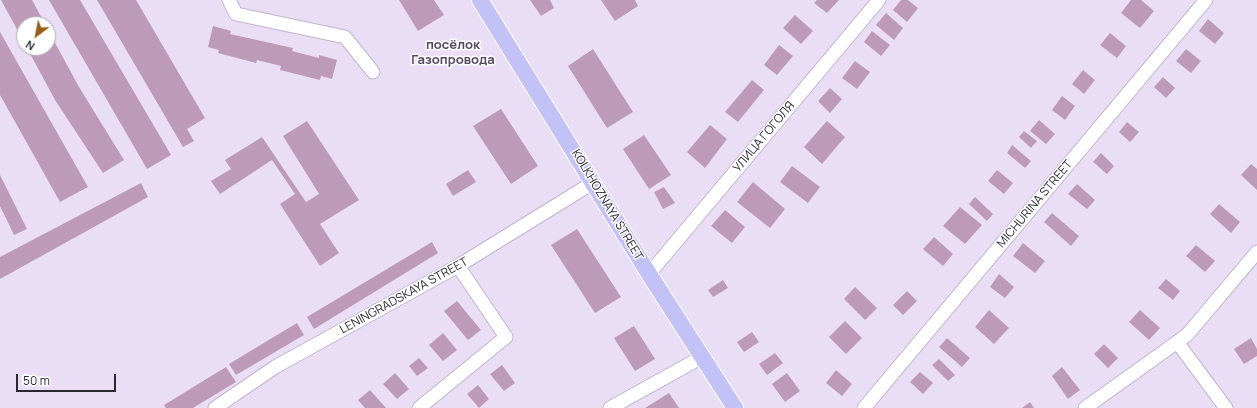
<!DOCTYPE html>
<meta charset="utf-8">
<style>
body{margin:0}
#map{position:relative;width:1257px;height:408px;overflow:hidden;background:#eadef7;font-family:Manrope,sans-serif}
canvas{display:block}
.north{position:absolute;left:16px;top:16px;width:40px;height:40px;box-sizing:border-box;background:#fff;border:1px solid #aaa9ac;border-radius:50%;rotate:212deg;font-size:11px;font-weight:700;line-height:16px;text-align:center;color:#2b2730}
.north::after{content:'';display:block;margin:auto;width:14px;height:18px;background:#976019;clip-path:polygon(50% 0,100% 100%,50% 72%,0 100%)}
.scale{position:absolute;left:16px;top:374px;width:100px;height:18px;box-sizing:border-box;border:2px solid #2b2730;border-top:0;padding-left:5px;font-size:12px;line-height:14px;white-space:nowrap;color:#2b2730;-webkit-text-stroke:3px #fff;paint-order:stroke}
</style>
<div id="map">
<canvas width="1257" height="408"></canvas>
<div class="north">N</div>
<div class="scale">50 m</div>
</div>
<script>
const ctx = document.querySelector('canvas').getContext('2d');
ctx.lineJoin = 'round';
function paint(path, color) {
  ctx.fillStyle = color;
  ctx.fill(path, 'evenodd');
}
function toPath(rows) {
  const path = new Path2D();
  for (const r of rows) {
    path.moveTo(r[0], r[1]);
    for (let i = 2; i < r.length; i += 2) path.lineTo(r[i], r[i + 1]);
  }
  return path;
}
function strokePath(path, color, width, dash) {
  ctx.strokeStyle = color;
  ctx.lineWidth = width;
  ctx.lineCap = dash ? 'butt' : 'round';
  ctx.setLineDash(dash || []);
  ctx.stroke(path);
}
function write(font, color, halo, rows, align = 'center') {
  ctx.font = font + ' Manrope,sans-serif';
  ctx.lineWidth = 3;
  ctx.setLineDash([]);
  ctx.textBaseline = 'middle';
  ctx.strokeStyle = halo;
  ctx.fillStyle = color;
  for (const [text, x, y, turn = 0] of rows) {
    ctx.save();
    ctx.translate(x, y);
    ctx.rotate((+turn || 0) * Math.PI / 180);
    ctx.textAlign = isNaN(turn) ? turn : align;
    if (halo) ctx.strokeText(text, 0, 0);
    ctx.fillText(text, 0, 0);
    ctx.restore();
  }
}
const building = toPath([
 [1,0,32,0,45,24,24,24,24,42],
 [49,0,80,0,171,155,147,169],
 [97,0,136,0,205,118,187,129,194,141,183,147],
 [399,0,434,0,444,15,418,31],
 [530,0,550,0,554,8,541,16],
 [601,0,635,0,638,6,615,21],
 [817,0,839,0,827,13,814,3],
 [901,0,908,0,918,8,907,22,893,10],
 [1131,0,1141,0,1154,11,1140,28,1121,13],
 [886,13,903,28,894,40,876,25],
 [795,15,813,31,801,44,783,28],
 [1208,19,1224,33,1215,44,1199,31],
 [213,26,231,31,230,34,293,48,292,51,319,58,319,55,337,60,332,79,321,76,320,80,280,70,281,66,257,60,256,63,218,53,219,50,208,47],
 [48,30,79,87,124,160,103,173,55,100,27,48,48,48],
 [872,31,890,45,881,56,864,42],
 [0,32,88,187,60,202,0,95],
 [1110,33,1126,46,1117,58,1100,45],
 [779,45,793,56,777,75,764,65],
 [593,49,633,112,607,128,568,66],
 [1186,49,1201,61,1191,73,1176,61],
 [855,61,870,72,857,89,842,78],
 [1083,70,1095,80,1084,94,1072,84],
 [1163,77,1175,88,1166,98,1154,87],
 [752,80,764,90,738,122,725,112],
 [830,88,842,99,830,113,818,101],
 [1062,96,1075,106,1065,120,1052,110],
 [501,109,538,166,511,184,473,126],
 [1039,120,1055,134,1046,144,1030,131],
 [307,121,359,200,320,224,339,253,320,266,280,204,295,194,272,160,220,194,211,181,231,169,225,160,262,137,306,202,319,194,283,136],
 [827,121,845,137,822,164,804,147],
 [1127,122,1139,132,1130,142,1119,132],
 [710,125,727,139,705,168,687,152],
 [1024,131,1037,141,1031,148,1019,137],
 [644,135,671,175,649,189,623,149],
 [1012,145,1031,161,1025,168,1007,153],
 [1101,153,1114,166,1107,174,1093,162],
 [1251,164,1257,169,1257,190,1241,175],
 [792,166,820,187,808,203,780,182],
 [468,170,476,182,453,196,446,184],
 [997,170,1013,183,1004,194,988,181],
 [0,175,27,229,14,235,0,206],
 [753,182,785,209,770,228,737,202],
 [141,183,148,197,0,279,0,257],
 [1077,184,1095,200,1087,209,1068,194],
 [664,187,675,203,663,209,654,192],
 [975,197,993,214,987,221,969,204],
 [1219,204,1240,222,1231,233,1210,214],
 [960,207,982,225,965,244,943,226],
 [725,210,745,227,732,243,711,226],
 [1052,213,1079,236,1071,246,1044,222],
 [577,229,621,297,595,313,551,245],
 [934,237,953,254,943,266,923,249],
 [432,242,438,253,314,329,307,317],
 [1023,243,1045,261,1035,273,1013,256],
 [1196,245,1215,261,1205,272,1186,256],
 [999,274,1014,287,1005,298,990,287],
 [1166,279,1180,291,1173,300,1158,288],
 [723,280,728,288,713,297,708,290],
 [855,287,877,308,865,320,844,299],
 [907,291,917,301,903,315,893,305],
 [457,301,481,330,468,340,444,311],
 [989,310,1009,328,994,344,975,327],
 [1140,310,1160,328,1149,340,1129,322],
 [845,321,862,338,846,354,829,337],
 [297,323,304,335,236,375,229,364],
 [634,326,655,359,635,371,614,338],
 [752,332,759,342,744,352,737,342],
 [443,333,457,350,443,361,429,345],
 [947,338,970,358,962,367,939,347],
 [1251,338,1257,349,1257,356,1244,364,1234,349],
 [1104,344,1118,358,1108,368,1094,354],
 [775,353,783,363,767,375,759,364],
 [419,358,428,368,417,376,409,366],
 [939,359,955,375,948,381,932,365],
 [502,365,515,383,504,391,490,374],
 [226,367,236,382,193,408,166,408,164,405],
 [1062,367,1080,390,1068,399,1052,376],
 [836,370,852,384,842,396,826,383],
 [920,372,933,383,923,394,910,382],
 [395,373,409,389,397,399,383,384],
 [787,373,800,391,785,402,772,384],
 [478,385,489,399,479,408,467,394],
 [370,390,386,408,365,408,358,400],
 [669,393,679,408,645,408],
 [1030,402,1034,408,1022,408]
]);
const minor = toPath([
 [229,0,236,14,345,37,373,72],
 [649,274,879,0],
 [1177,342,1226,408],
 [215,408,275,367,458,266,594,182],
 [419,408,506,337,458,266],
 [610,408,702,357],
 [864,408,1206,0],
 [1085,408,1187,335,1257,252]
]);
const major = toPath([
 [480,0,649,274,735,408]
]);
const streetNames = [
 ["УЛИЦА ГОГОЛЯ",764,137,-50],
 ["MICHURINA STREET",1035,204,-50],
 ["KOLKHOZNAYA STREET",607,205,59],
 ["LENINGRADSKAYA STREET",404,296,-29]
];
const neighbourhoodNames = [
 ["посёлок",453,45],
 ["Газопровода",453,60]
];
paint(building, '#bd9bb8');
strokePath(minor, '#c0b4cc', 15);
strokePath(major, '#fff', 18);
strokePath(minor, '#fff', 13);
strokePath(major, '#c3c2f7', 16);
write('12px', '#2b2730', '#fff', streetNames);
write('bold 13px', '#54495e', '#fff', neighbourhoodNames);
</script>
